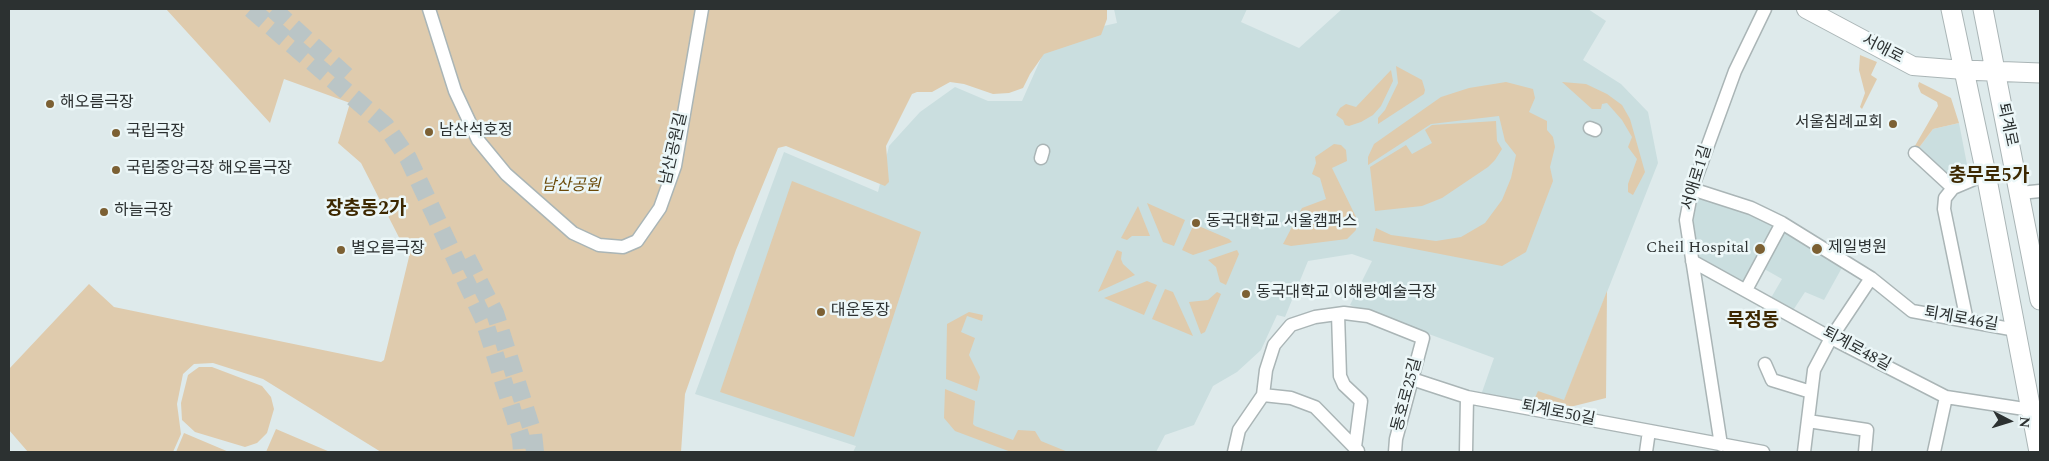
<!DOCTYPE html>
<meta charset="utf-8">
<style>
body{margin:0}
#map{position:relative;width:2049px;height:461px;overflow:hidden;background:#deeaeb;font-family:Spectral,serif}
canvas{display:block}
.frame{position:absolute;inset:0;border:10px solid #2c3131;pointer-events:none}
.north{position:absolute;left:1984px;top:396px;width:50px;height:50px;-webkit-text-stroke:4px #ecf7f8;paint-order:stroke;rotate:95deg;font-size:14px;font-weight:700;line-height:20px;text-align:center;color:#2c3131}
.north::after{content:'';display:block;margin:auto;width:18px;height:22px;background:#2c3131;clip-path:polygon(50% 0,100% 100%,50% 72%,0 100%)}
</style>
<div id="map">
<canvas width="2049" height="461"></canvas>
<div class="frame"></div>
<div class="north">N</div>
</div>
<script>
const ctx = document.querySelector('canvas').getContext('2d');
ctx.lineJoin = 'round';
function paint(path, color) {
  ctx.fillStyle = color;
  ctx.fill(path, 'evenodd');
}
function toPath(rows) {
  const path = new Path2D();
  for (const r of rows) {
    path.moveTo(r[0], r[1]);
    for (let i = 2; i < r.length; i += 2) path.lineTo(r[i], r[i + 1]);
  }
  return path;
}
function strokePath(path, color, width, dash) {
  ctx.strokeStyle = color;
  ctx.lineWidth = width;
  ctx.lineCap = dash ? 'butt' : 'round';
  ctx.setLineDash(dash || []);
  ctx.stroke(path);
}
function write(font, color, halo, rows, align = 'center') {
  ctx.font = font + ' Spectral,"Noto Sans KR",serif';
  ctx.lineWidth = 5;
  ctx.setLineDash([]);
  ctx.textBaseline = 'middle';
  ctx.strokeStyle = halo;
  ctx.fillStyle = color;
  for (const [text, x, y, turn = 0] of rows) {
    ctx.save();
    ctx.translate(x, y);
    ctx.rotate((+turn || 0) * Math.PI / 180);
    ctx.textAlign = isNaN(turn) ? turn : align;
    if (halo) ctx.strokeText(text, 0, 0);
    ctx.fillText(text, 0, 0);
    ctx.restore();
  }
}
const built = toPath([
 [1114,9,1247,9,1241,22,1299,48,1342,9,1588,9,1606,21,1583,60,1621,84,1648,112,1658,163,1564,401,1531,407,1481,395,1494,358,1350,305,1372,261,1352,254,1308,261,1285,317,1277,315,1261,350,1237,372,1213,386,1194,425,1165,435,1156,452,853,452,856,446,695,394,784,152,878,192,889,146,920,112,955,87,988,101,1022,101,1050,38,1117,23],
 [1959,123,1970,180,1953,188,1915,153,1933,129],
 [1699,196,1751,208,1844,264,1824,300,1805,292,1790,315,1768,303,1782,279,1759,266,1746,290,1701,265,1692,219]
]);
const green = toPath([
 [166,9,1107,9,1107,19,1101,35,1044,54,1030,74,1023,88,1009,93,993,94,964,84,950,82,932,92,917,92,912,94,886,146,889,182,885,186,786,146,778,148,736,250,685,394,681,452,381,452,263,379,213,363,194,364,183,374,177,404,181,434,173,452,28,452,9,430,9,369,89,284,114,307,381,362,384,360,409,257,361,163,338,143,350,103,284,79,270,123],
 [1860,55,1877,62,1871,75,1877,79,1862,109,1860,107,1865,93,1859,70],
 [1396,66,1422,80,1425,90,1424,94,1378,124,1378,118,1385,110,1398,83],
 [1391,70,1393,81,1381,106,1373,115,1361,122,1349,126,1345,125,1343,120,1336,115,1340,108,1346,104,1356,107],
 [1506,82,1533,89,1535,98,1529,112,1547,121,1547,130,1553,137,1555,147,1550,167,1553,181,1526,252,1502,266,1373,241,1376,228,1391,235,1436,241,1461,237,1485,223,1502,200,1511,178,1516,155,1505,141,1499,116,1431,124,1368,165,1368,157,1374,144,1441,97,1469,88],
 [1562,82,1586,84,1607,94,1622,105,1630,119,1645,172,1633,195,1628,192,1628,184,1637,159,1628,147,1632,137,1622,120,1607,103,1602,104,1601,109,1592,109],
 [1919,82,1951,98,1959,123,1933,129,1915,153,1912,151,1938,106,1937,102,1921,93,1918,86],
 [1496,121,1497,141,1502,149,1495,160,1488,167,1442,198,1422,206,1375,211,1370,167,1406,145,1412,154,1432,143,1425,130,1432,125],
 [1334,144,1341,145,1346,150,1347,161,1332,168,1356,217,1356,230,1347,239,1291,246,1283,244,1302,208,1326,199,1320,178,1312,174,1316,163,1315,157],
 [792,181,921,232,854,437,720,392],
 [1147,203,1185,220,1174,246,1163,242],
 [1138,206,1150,236,1132,236,1127,240,1121,238],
 [1194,224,1229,239,1232,242,1193,255,1182,250],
 [1117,250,1122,252,1121,259,1123,264,1135,275,1098,292],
 [1237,250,1239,254,1226,285,1220,282,1216,267,1208,260],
 [1147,281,1157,285,1144,315,1104,298],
 [1165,289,1173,292,1193,336,1152,319],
 [1607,291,1606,398,1558,410,1531,407,1538,391,1564,400],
 [1217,292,1221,294,1205,332,1201,334,1189,302,1208,300],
 [969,312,983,315,982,321,967,316,961,332,975,338,969,355,980,377,977,391,946,379,947,324],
 [199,367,212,367,262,386,271,397,274,409,267,433,257,443,245,447,195,432,182,420,181,403,188,375],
 [945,389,975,401,973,424,975,426,1013,440,1018,430,1035,431,1041,441,1068,452,1011,452,955,431,944,418],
 [276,429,330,452,266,452],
 [184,433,229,452,176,452]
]);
const secondaryTunnel = toPath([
 [251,9,385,125,408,158,484,320,521,438,522,452],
 [273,9,352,81],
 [467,258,495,313,533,433,535,452]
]);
const street = toPath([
 [429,9,455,91,478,140,506,174,573,233,599,245,623,247,637,241,660,208,675,166,702,9],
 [1590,128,1595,130],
 [1915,153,1953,188],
 [1041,158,1043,151],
 [1692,189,1751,208,1782,223,1871,278,1912,311,2016,330],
 [2020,193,2040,191],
 [1692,261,1831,338,1946,397,2031,410],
 [1746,290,1782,223],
 [1338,314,1340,376,1344,385,1361,401,1355,447],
 [1967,321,1944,209,1945,198,1953,188,1986,174],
 [1765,364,1772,380,1811,392],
 [1412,379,1467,397,1763,452],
 [1263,395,1291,398,1315,407,1358,451],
 [1808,421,1867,430,1865,452],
 [1721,445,1686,220,1692,189,1735,71,1765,9],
 [1234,452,1239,430,1263,395,1266,370,1274,345,1291,325,1315,317,1344,313,1368,316,1423,338,1396,439,1395,452],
 [1466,452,1467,397],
 [1646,452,1649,431],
 [1804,452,1814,370,1831,338,1871,278],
 [1934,452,1946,397]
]);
const secondary = toPath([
 [1806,9,1913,66,1964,70]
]);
const primary = toPath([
 [1951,9,1986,174,2039,452],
 [1983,9,2040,300],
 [1964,70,2040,73]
]);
const markers = [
 [50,104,5,"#7c6033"],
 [1893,124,5,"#7c6033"],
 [429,132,5,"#7c6033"],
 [116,133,5,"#7c6033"],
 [116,170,5,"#7c6033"],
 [104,212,5,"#7c6033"],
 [1196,223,5,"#7c6033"],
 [1760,249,6,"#7c6033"],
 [1817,249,6,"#7c6033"],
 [341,250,5,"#7c6033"],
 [1246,294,5,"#7c6033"],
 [821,312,5,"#7c6033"]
];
const streetNames = [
 ["서애로",1882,50,27],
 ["퇴계로",2006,125,78],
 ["남산공원길",675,149,-77],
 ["서애로1길",1698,178,-73],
 ["퇴계로46길",1961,320,10],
 ["퇴계로48길",1856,350,28],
 ["동호로25길",1408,395,-75],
 ["퇴계로50길",1558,414,11]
];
const poiNames = [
 ["해오름극장",60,104],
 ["서울침례교회",1883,124,"right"],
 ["남산석호정",439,132],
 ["국립극장",126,133],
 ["국립중앙극장 해오름극장",126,170],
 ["하늘극장",114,212],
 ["동국대학교 서울캠퍼스",1206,223],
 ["Cheil Hospital",1749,249,"right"],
 ["제일병원",1828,249],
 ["별오름극장",351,250],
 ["동국대학교 이해랑예술극장",1256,294],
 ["대운동장",831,312]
];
const parkNames = [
 ["남산공원",571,187]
];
const quarterNames = [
 ["충무로5가",1989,177],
 ["장충동2가",366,210],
 ["묵정동",1753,322]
];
paint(built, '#cadedf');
paint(green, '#dfcbad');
strokePath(secondaryTunnel, '#bac5c6', 18, [18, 9]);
strokePath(street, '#aab5b6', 15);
strokePath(secondary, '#aab5b6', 20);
strokePath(primary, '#aab5b6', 21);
strokePath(street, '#fff', 12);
strokePath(secondary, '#fff', 18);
strokePath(primary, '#fff', 19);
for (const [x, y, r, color] of markers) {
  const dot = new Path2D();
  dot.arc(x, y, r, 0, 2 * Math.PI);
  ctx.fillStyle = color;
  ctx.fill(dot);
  strokePath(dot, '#ecf7f8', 2);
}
write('16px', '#2c3131', '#ecf7f8', streetNames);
write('16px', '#2c3131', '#ecf7f8', poiNames, 'left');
write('italic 16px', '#6b4a09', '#ecf7f8', parkNames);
write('bold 19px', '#3d2801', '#ecf7f8', quarterNames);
</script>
